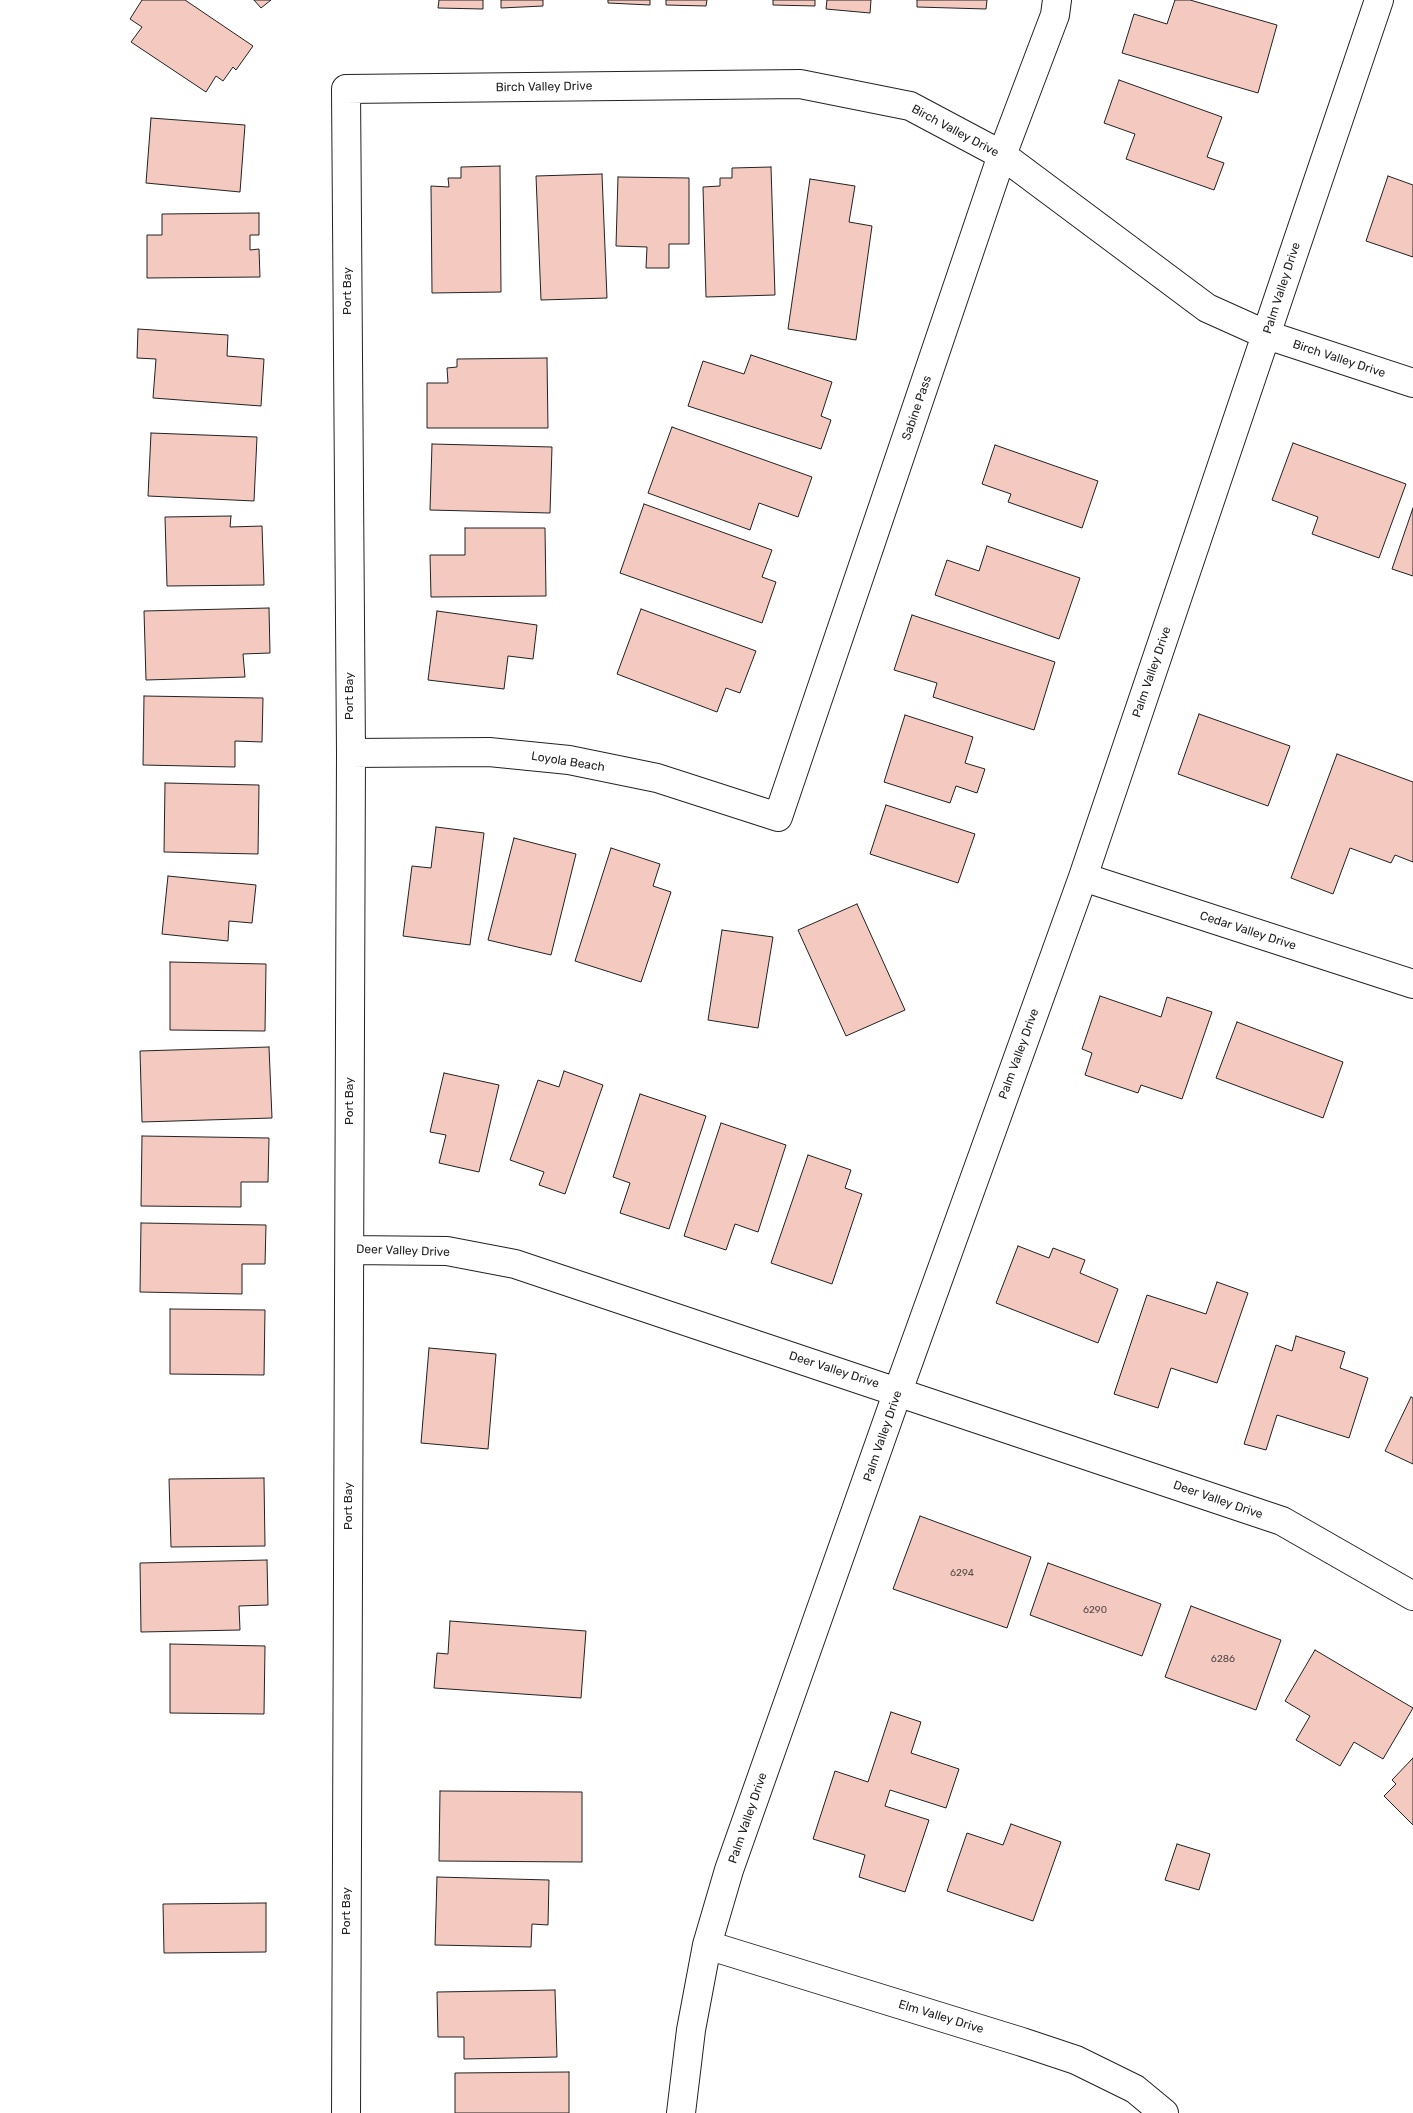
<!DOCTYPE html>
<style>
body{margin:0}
canvas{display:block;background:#fff}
</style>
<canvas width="1413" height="2113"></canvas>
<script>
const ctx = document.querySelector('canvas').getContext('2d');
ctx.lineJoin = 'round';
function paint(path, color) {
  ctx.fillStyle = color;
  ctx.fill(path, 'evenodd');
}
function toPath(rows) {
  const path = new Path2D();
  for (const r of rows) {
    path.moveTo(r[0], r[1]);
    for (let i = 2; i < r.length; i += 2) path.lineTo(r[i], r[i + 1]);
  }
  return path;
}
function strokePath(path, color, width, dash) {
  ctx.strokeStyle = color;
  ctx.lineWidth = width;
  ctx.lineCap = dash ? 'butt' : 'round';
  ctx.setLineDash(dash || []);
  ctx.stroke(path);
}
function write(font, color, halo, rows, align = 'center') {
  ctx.font = font + ' Rubik,sans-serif';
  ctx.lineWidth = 4;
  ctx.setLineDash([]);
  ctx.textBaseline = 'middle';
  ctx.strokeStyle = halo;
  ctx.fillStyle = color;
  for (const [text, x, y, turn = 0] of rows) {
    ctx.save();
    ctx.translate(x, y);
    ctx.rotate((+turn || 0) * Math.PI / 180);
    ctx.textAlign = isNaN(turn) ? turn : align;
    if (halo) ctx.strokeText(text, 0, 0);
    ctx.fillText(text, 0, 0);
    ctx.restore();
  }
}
const building = toPath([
 [142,0,185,0,253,46,236,70,233,67,223,81,216,76,206,92,131,42,142,27,130,19,142,0],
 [254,0,271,0,261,8,254,0],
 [439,0,483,0,483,9,438,8,439,0],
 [501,0,543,0,543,6,501,8,501,0],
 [608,0,650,0,650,5,608,3,608,0],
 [666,0,707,0,706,6,666,5,666,0],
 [773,0,815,0,815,6,773,5,773,0],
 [827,0,871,0,870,13,826,9,827,0],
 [917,0,987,0,986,9,917,7,917,0],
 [1175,0,1190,0,1277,25,1258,93,1122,53,1134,14,1167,24,1175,0],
 [1119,80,1222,117,1207,157,1224,163,1214,190,1126,159,1135,134,1104,123,1119,80],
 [151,118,245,125,240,192,146,183,151,118],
 [500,166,501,292,432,293,431,186,449,187,448,178,461,178,461,167,500,166],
 [771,167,775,295,706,297,703,187,720,186,720,178,732,178,732,168,771,167],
 [602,174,607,298,541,300,536,176,602,174],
 [1388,176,1413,185,1413,257,1366,241,1388,176],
 [618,177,689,178,689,244,669,244,669,268,646,268,647,247,616,246,618,177],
 [810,179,855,186,849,222,872,226,856,340,788,329,810,179],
 [259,213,259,235,250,235,250,250,259,249,260,277,147,278,147,235,162,235,162,214,259,213],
 [138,329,228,335,227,356,264,359,261,406,153,398,156,359,137,358,138,329],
 [751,355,832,382,821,416,831,420,821,449,688,406,703,361,744,374,751,355],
 [547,358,548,428,427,428,427,383,448,383,447,368,457,367,457,359,547,358],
 [672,427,812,477,798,517,759,503,750,530,648,493,672,427],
 [151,433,257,437,254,501,148,496,151,433],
 [1293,443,1406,484,1379,558,1312,534,1318,517,1272,500,1293,443],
 [432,444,552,447,550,513,430,510,432,444],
 [995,445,1098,481,1082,528,1008,502,1011,494,982,484,995,445],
 [644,504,772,550,762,577,776,582,762,623,620,573,644,504],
 [1413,508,1413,576,1392,569,1413,508],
 [231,516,230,527,262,526,264,585,167,586,165,517,231,516],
 [465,528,545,528,546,596,431,597,430,555,465,555,465,528],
 [987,546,1080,578,1059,639,935,595,947,560,979,571,987,546],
 [269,608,270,653,243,654,245,677,146,680,144,611,269,608],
 [641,609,756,651,740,693,726,688,717,712,617,674,641,609],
 [437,611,537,625,533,659,508,656,504,689,428,680,437,611],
 [912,615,1055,662,1034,730,933,697,937,683,894,670,912,615],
 [144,696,263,698,262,742,235,741,235,767,143,765,144,696],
 [1199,714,1290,746,1268,806,1178,774,1199,714],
 [905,715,973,737,965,763,985,769,977,793,956,786,950,803,884,782,905,715],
 [1337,754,1413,782,1413,862,1395,855,1391,863,1350,848,1333,894,1291,878,1337,754],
 [165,783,259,785,258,854,164,852,165,783],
 [886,805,975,834,958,883,870,854,886,805],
 [436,827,484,833,470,945,403,936,412,866,431,868,436,827],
 [514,838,576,854,551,955,488,940,514,838],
 [611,848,660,864,653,886,671,892,641,982,575,961,611,848],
 [168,876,256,885,252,923,229,921,228,941,162,934,168,876],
 [857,904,905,1010,846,1036,798,930,857,904],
 [722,930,773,937,758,1028,708,1020,722,930],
 [170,962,266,964,265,1031,170,1030,170,962],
 [1100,996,1161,1017,1167,997,1212,1012,1182,1099,1141,1085,1138,1093,1085,1075,1092,1053,1082,1049,1100,996],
 [1237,1022,1343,1062,1323,1118,1216,1078,1237,1022],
 [269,1047,272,1118,142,1122,140,1051,269,1047],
 [564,1071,603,1085,565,1194,539,1185,544,1172,510,1160,538,1080,559,1087,564,1071],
 [444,1073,499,1085,479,1172,439,1163,446,1135,430,1132,444,1073],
 [640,1094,706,1116,669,1229,620,1213,630,1183,613,1177,640,1094],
 [721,1123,786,1145,758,1232,735,1224,726,1250,684,1236,721,1123],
 [142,1136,269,1138,268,1182,241,1182,241,1207,141,1206,142,1136],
 [808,1155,851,1170,845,1188,862,1194,832,1284,771,1263,808,1155],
 [141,1223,266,1225,265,1264,242,1264,242,1294,140,1292,141,1223],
 [1018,1246,1049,1258,1053,1248,1085,1260,1080,1273,1118,1289,1098,1343,996,1303,1018,1246],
 [1217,1282,1248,1293,1217,1383,1171,1368,1158,1408,1114,1394,1147,1295,1206,1314,1217,1282],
 [170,1309,265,1310,264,1375,170,1374,170,1309],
 [1296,1336,1345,1352,1340,1368,1368,1378,1349,1438,1277,1415,1266,1450,1244,1444,1276,1345,1292,1351,1296,1336],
 [429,1348,496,1354,488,1449,421,1443,429,1348],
 [1411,1397,1413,1398,1413,1464,1385,1451,1411,1397],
 [264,1478,265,1546,171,1547,169,1479,264,1478],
 [920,1516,1031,1557,1007,1628,893,1589,920,1516],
 [267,1560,268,1605,239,1606,240,1630,141,1632,140,1563,267,1560],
 [1048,1563,1161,1604,1142,1656,1030,1615,1048,1563],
 [1191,1606,1281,1640,1256,1710,1165,1677,1191,1606],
 [450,1621,586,1631,581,1698,434,1688,437,1653,448,1654,450,1621],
 [170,1644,265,1646,264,1714,170,1713,170,1644],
 [1315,1650,1413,1708,1383,1759,1354,1742,1340,1766,1296,1740,1310,1716,1285,1701,1315,1650],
 [891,1712,921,1722,911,1753,959,1769,946,1808,890,1790,885,1806,929,1820,905,1892,859,1877,865,1855,813,1839,835,1771,868,1782,891,1712],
 [1413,1758,1413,1825,1384,1796,1396,1784,1392,1780,1413,1758],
 [440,1791,582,1792,582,1862,439,1861,440,1791],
 [1011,1824,1061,1842,1033,1921,947,1891,967,1833,1003,1845,1011,1824],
 [1177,1844,1210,1854,1199,1890,1165,1880,1177,1844],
 [437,1877,549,1880,548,1925,532,1924,531,1947,435,1945,437,1877],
 [266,1903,266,1952,164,1953,163,1904,266,1903],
 [555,1990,557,2057,464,2059,464,2037,438,2037,437,1992,555,1990],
 [569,2072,569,2113,455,2113,455,2073,569,2072]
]);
const minor = toPath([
 [351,753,489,752,569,760,657,778,778,817,1002,155,1055,15,1057,0],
 [1083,877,1413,984],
 [350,1250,447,1251,515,1264,1282,1521,1413,1596],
 [707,1945,1022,2042,1076,2060,1135,2089,1164,2113],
 [346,2113,351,753,346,89,800,84,910,106,1002,155,1207,308,1267,335,1413,383],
 [681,2113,691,2030,707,1945,729,1870,898,1391,1083,877,1379,0]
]);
const numberNames = [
 ["6294",962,1573],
 ["6290",1095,1610],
 ["6286",1223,1659]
];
const streetNames = [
 ["Birch Valley Drive",544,87,-1],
 ["Birch Valley Drive",955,131,28],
 ["Palm Valley Drive",1282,288,-72],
 ["Port Bay",348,291,-90],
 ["Birch Valley Drive",1339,359,18],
 ["Sabine Pass",917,408,-71],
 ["Palm Valley Drive",1152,672,-71],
 ["Port Bay",350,696,-90],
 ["Loyola Beach",568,762,9],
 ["Cedar Valley Drive",1248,931,18],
 ["Palm Valley Drive",1019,1054,-70],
 ["Port Bay",350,1101,-90],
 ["Deer Valley Drive",403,1251,2],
 ["Deer Valley Drive",834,1370,18],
 ["Palm Valley Drive",883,1436,-71],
 ["Deer Valley Drive",1218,1500,19],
 ["Port Bay",349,1506,-90],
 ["Palm Valley Drive",748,1818,-71],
 ["Port Bay",347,1911,-90],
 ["Elm Valley Drive",941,2017,17]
];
paint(building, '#f3c9c0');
strokePath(building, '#222', 1);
strokePath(minor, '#222', 30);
strokePath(minor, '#fff', 28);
write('10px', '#564c4a', null, numberNames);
write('12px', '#222', '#fff', streetNames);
</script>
